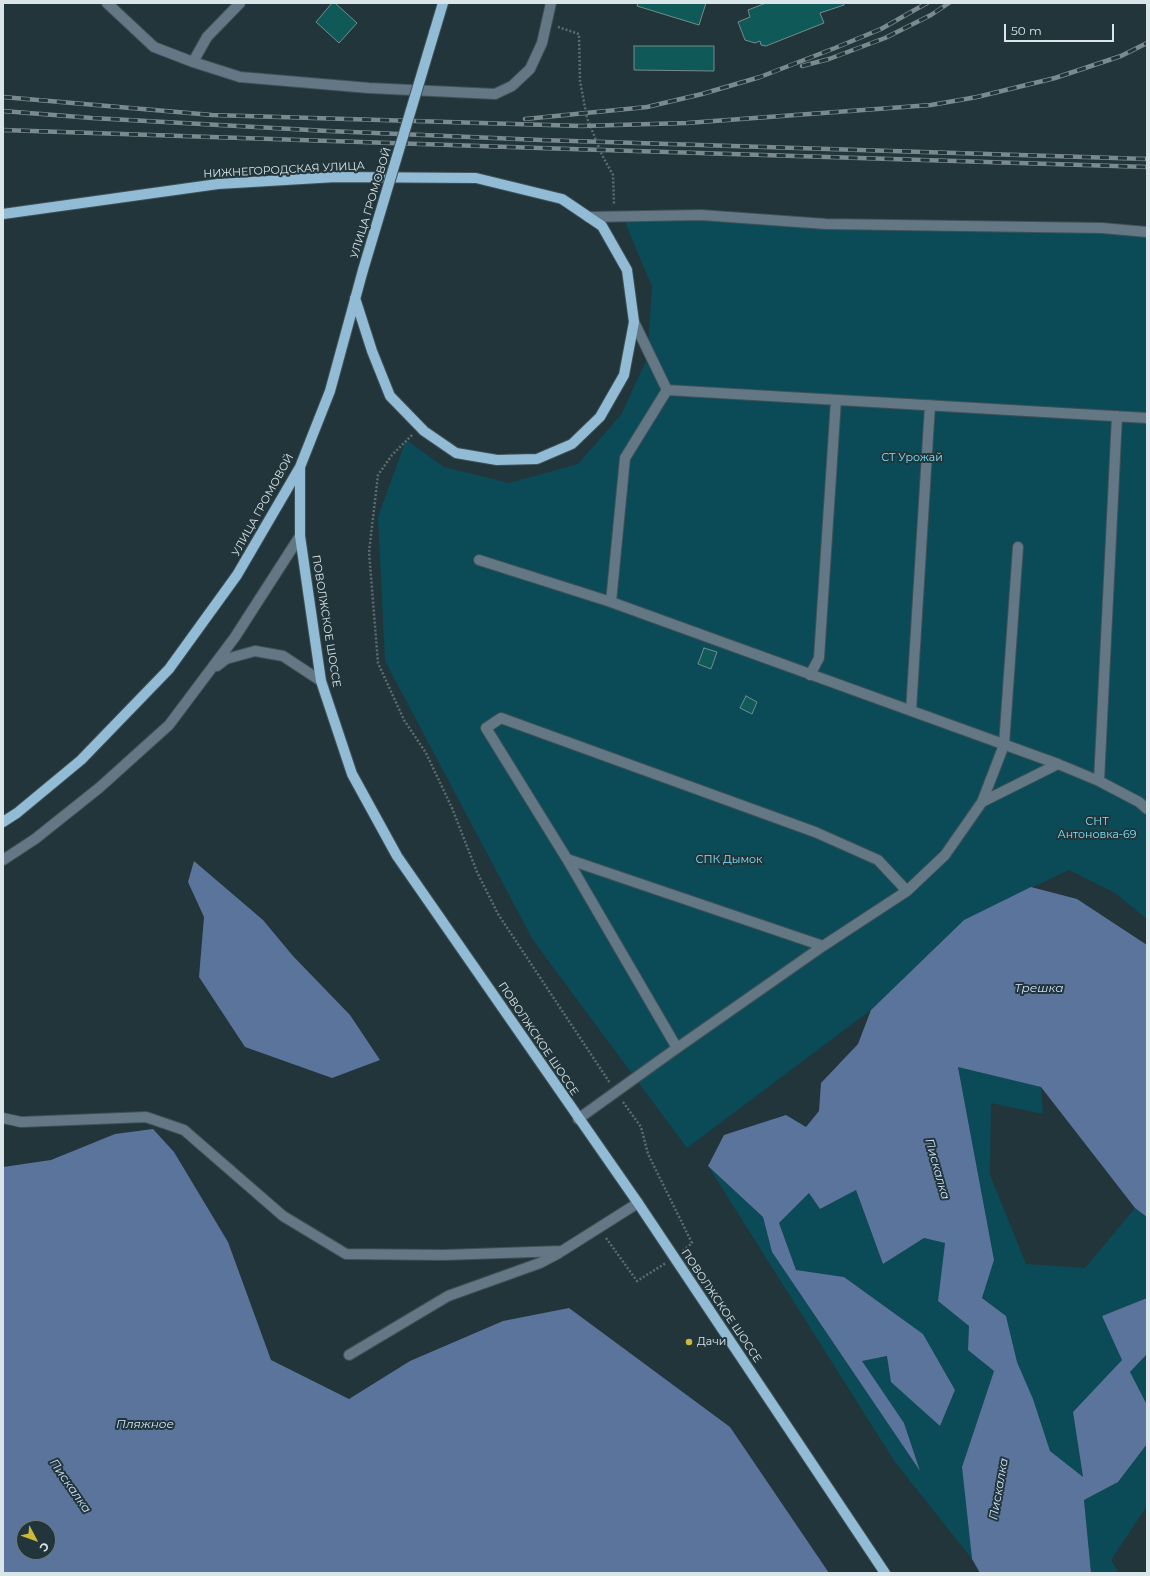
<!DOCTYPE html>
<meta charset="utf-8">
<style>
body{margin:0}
#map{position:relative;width:1150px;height:1576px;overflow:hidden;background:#22353a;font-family:Montserrat,sans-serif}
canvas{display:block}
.frame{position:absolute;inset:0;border:4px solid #d9e5e8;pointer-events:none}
.north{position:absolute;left:16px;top:1520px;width:40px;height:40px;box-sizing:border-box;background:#22353a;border:1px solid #6b7b80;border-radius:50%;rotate:131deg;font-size:11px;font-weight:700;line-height:16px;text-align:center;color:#d9e5e8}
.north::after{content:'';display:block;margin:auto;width:14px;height:18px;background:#ccb938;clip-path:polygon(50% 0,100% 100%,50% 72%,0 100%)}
.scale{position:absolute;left:1004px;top:24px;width:110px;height:18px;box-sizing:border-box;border:2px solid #d9e5e8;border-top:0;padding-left:5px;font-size:12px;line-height:14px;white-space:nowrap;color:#d9e5e8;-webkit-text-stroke:3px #22353a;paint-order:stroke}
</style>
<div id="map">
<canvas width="1150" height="1576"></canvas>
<div class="frame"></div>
<div class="north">С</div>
<div class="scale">50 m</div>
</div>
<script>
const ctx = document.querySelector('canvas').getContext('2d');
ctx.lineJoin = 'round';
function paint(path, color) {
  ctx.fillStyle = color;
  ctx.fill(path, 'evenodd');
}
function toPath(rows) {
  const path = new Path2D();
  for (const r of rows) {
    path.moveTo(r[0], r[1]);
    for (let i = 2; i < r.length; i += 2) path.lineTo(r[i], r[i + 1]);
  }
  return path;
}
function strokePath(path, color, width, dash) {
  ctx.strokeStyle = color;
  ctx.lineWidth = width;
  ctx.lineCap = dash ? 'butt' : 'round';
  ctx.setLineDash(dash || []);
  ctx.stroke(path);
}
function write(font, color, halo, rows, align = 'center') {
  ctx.font = font + ' Montserrat,sans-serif';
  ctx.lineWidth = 4;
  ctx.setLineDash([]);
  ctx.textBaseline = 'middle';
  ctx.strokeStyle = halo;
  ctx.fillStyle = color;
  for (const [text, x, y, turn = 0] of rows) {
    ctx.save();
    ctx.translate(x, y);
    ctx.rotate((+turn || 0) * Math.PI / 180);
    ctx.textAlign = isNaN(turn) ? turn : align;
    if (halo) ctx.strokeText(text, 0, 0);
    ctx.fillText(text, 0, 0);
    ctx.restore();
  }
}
const green = toPath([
 [623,217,1147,229,1147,919,1115,893,1069,870,964,920,871,1010,687,1148,533,940,385,661,378,517,406,440,444,467,509,483,578,464,621,415,647,359,652,287],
 [958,1066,1041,1087,1043,1114,991,1103,990,1175,1026,1264,1085,1268,1135,1208,1147,1217,1147,1298,1102,1316,1122,1360,1073,1412,1083,1478,1050,1451,1033,1399,1017,1362,1006,1316,982,1298,994,1260],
 [708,1166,763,1217,772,1252,919,1470,904,1423,862,1361,887,1356,940,1426,955,1390,923,1334,844,1277,796,1270,779,1223,809,1193,820,1209,856,1190,883,1264,924,1238,945,1243,938,1301,969,1326,968,1350,994,1371,962,1467,972,1559,895,1462],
 [1147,1354,1147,1405,1130,1372],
 [1147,1444,1147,1506,1111,1560,1119,1573,1091,1573,1084,1500,1118,1482]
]);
const water = toPath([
 [194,861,263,920,293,956,350,1015,380,1060,332,1078,245,1047,199,977,204,917,188,882],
 [1031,887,1077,899,1147,945,1147,1217,1135,1208,1041,1087,958,1067,994,1260,982,1298,1006,1316,1017,1362,1033,1399,1050,1451,1083,1477,1073,1412,1122,1360,1102,1316,1147,1298,1147,1354,1130,1372,1147,1405,1147,1444,1118,1482,1084,1500,1091,1573,980,1573,972,1559,962,1467,994,1371,968,1350,969,1326,938,1301,945,1243,924,1238,883,1264,856,1190,820,1209,809,1193,779,1223,796,1270,844,1277,923,1334,955,1390,940,1426,891,1382,887,1356,862,1361,904,1423,920,1471,772,1252,763,1217,708,1166,724,1135,786,1115,806,1127,819,1111,821,1083,858,1044,871,1010,964,920],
 [153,1129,174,1152,228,1242,271,1360,349,1399,410,1361,503,1321,569,1308,730,1427,829,1573,3,1573,3,1167,51,1160,115,1134],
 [24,1528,48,1528,48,1552,24,1552]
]);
const building = toPath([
 [332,3,335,3,357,23,339,43,316,22,332,3],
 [638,3,706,3,699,25,637,6,638,3],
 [766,3,844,3,844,5,820,13,824,23,766,46,761,45,760,41,755,43,745,40,738,22,750,17,748,10,766,3],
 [634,46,714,46,714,71,634,70,634,46],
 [704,648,717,652,711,669,698,664,704,648],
 [746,696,757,702,752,714,740,708,746,696]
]);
const path = toPath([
 [558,27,579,34,580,81,587,118,602,155,613,175,614,204],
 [412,435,392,455,378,475,369,552,378,663,404,720,426,753,452,808,477,872,498,914,610,1083],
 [623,1102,641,1127,648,1154,692,1243,683,1251],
 [606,1238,637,1281,666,1263]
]);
const minor = toPath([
 [107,3,154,47,193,62,240,77,369,88,495,94,512,86,530,69,542,43,551,3],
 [193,62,207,37,240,3],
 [588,217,701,215,826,224,1102,228,1147,232],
 [634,322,667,390,625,458,611,602,1058,764,1099,781,1139,802,1147,809],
 [667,390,1147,418],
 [479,560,611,602],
 [217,666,226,659,255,651,283,656,321,681],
 [810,675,819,658,836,400],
 [911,711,930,405],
 [1099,781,1117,416],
 [982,802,1058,764],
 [567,859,823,946],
 [3,860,35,839,99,788,169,725,235,637,300,536],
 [677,1048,567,859,486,728,501,718,815,832,878,860,907,891],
 [3,1118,21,1122,146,1117,184,1130,283,1216,346,1254,444,1255,562,1251,638,1203],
 [578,1119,677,1048,823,946,907,891,945,855,982,802,1004,745,1018,547],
 [349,1355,448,1296,540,1263,559,1253]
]);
const major = toPath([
 [434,33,443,3],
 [3,214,218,184,336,177,476,178,562,199,602,226,627,270,634,322,624,375,600,417,572,444,537,459,497,460,456,453,424,431,390,396,372,351,355,298],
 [300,467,300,536,321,681,352,774,397,856,638,1203,885,1573],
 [3,822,17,813,81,760,169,669,237,575,300,467,330,391,363,270]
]);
const rail = toPath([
 [802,66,829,59,885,38,931,15,949,3],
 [3,97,212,115,582,126,687,123,931,105,977,97,1055,78,1121,56,1147,43],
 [3,111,92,118,328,131,541,140,1147,159],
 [525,119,647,107,702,94,760,77,835,48,881,29,927,3],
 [3,130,539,148,1147,167]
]);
const majorBridge = toPath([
 [363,270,434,33]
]);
const markers = [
 [689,1342,4,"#ccb938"]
];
const streetNames = [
 ["НИЖНЕГОРОДСКАЯ УЛИЦА",284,170,-3],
 ["УЛИЦА ГРОМОВОЙ",371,203,-73],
 ["УЛИЦА ГРОМОВОЙ",263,505,-61],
 ["ПОВОЛЖСКОЕ ШОССЕ",326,621,81],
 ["ПОВОЛЖСКОЕ ШОССЕ",538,1039,56],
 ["ПОВОЛЖСКОЕ ШОССЕ",721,1306,56]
];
const parkNames = [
 ["СТ Урожай",912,458],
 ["СНТ",1097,822],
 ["Антоновка-69",1097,835],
 ["СПК Дымок",729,860]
];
const poiNames = [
 ["Дачи",697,1342]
];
const waterNames = [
 ["Трешка",1039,988],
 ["Пискалка",937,1169,74],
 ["Пляжное",145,1424],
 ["Пискалка",70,1486,55],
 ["Пискалка",999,1489,-80]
];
paint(green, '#0b4b57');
paint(water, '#5a749b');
paint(building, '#0f5a58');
strokePath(building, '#758c8a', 1);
strokePath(minor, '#3f5156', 12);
strokePath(major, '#3f5156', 12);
strokePath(path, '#5c6d71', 2.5, [2, 2]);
strokePath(minor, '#637784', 10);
strokePath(major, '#92bbd6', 10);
strokePath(rail, '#7a8a8e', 4.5);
strokePath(rail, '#22353a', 3, [9]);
strokePath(majorBridge, '#3f5156', 12, []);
strokePath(majorBridge, '#92bbd6', 10);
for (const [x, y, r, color] of markers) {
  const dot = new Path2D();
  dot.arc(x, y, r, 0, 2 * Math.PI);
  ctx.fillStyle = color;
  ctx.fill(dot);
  strokePath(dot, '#22353a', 1.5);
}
write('11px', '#d9e5e8', '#22353a', streetNames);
write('11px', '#7de2f8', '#22353a', parkNames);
write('11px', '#d9e5e8', '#22353a', poiNames, 'left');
write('italic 12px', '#d0e0fa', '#22353a', waterNames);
</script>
